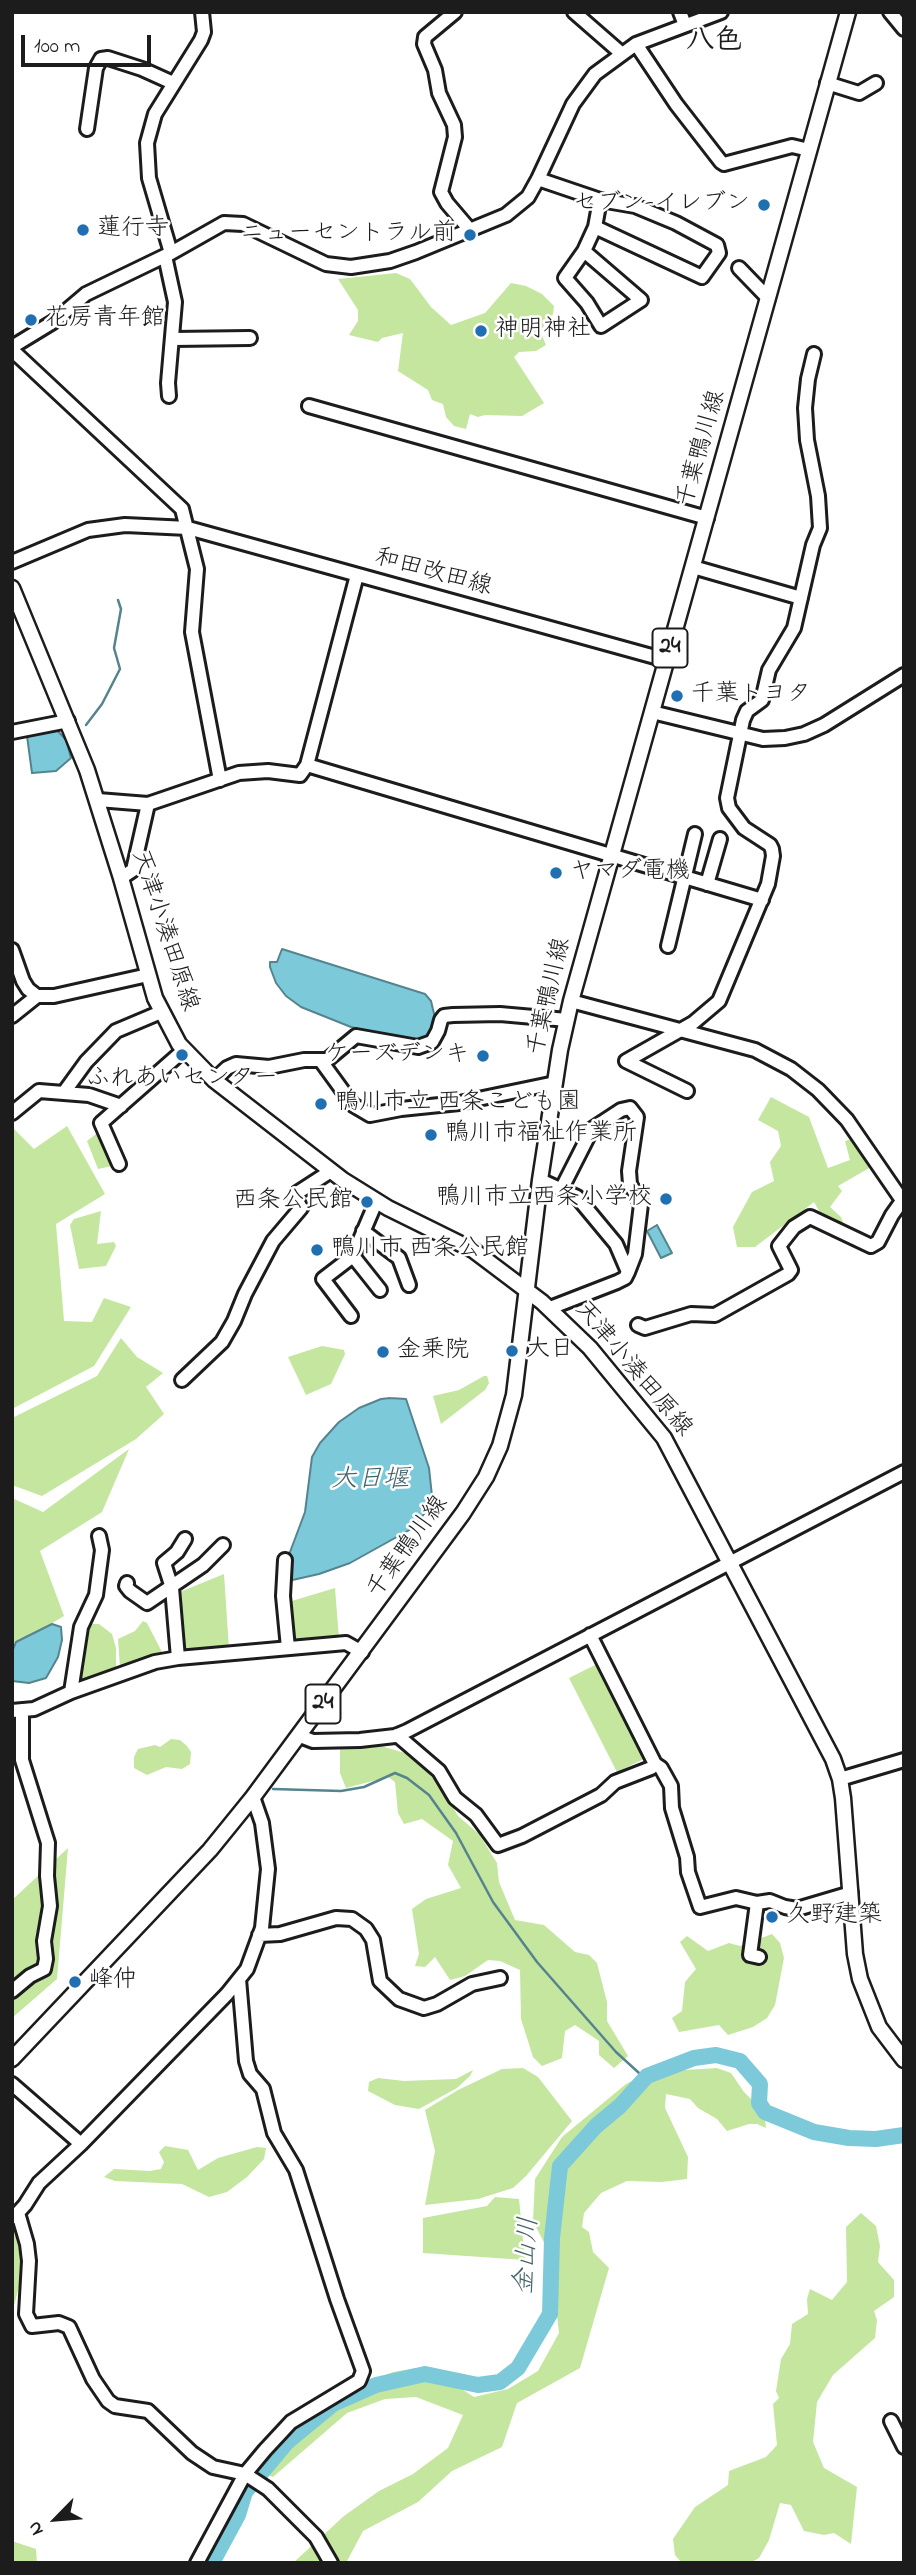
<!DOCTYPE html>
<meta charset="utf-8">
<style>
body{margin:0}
#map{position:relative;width:916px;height:2575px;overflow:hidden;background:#fff;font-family:"Indie Flower",sans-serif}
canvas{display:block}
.frame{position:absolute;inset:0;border:14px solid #1c1c1c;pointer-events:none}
.north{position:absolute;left:21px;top:2484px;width:70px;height:70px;-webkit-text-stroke:5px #fff;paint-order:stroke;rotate:245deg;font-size:19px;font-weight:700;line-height:28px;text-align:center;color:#1c1c1c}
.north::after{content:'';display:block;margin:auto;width:24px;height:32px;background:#1c1c1c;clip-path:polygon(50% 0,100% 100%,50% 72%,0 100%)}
.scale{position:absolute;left:21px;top:35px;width:130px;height:32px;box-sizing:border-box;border:4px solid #1c1c1c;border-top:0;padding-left:9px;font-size:21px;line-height:24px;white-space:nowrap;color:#1c1c1c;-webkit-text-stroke:5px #fff;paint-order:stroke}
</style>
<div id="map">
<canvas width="916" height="2575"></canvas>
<div class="frame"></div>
<div class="north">N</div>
<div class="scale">100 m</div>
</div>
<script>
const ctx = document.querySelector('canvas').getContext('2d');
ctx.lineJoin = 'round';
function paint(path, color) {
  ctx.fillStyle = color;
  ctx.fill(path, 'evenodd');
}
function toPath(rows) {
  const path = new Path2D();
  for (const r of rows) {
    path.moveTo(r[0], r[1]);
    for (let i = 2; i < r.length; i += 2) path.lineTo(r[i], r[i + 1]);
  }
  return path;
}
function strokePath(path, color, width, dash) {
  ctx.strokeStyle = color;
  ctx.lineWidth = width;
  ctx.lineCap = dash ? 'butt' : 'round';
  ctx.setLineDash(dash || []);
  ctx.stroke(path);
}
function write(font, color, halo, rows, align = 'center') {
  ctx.font = font + ' "Indie Flower","Klee One",sans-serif';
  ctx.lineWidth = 5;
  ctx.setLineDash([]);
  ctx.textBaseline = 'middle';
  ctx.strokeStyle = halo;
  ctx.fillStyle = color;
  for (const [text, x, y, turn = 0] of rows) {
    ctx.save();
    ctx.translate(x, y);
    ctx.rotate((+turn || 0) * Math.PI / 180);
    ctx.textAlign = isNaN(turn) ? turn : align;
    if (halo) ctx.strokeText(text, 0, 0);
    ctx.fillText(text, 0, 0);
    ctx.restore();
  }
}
const green = toPath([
 [396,273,410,279,431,307,451,325,485,313,511,283,526,286,542,294,554,306,553,314,540,331,546,345,536,351,519,352,514,357,544,403,522,416,485,415,478,417,470,414,466,429,454,426,446,417,443,404,432,400,428,390,398,371,403,333,382,338,378,342,349,335,358,321,358,310,338,279],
 [771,1097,809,1117,828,1168,850,1160,845,1141,855,1138,871,1167,838,1186,842,1191,830,1207,841,1217,844,1225,824,1220,814,1202,755,1247,737,1247,733,1227,752,1192,774,1181,770,1162,781,1146,778,1131,758,1120],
 [67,1126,105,1194,56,1224,64,1321,92,1322,104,1298,131,1307,94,1366,12,1409,12,1127,34,1149],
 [101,1130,117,1165,98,1169,87,1141],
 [101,1211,97,1244,114,1242,116,1246,106,1266,79,1269,70,1225,74,1219],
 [121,1338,137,1357,163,1373,146,1387,164,1414,136,1439,42,1496,12,1485,12,1418,97,1376],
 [322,1346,344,1350,345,1354,331,1384,306,1395,288,1357],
 [484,1376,487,1376,489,1383,485,1390,441,1424,433,1396,459,1390],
 [129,1449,102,1512,40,1551,64,1616,12,1647,12,1498,43,1512],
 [224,1574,229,1649,181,1651,175,1594],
 [335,1588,339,1639,294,1641,292,1601],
 [143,1621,147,1623,163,1654,120,1668,118,1639,135,1631],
 [93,1624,99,1624,112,1634,116,1648,116,1671,80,1683,80,1640,86,1627],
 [599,1663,648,1757,617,1772,569,1678],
 [171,1739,180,1740,187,1746,191,1752,190,1764,182,1769,166,1767,147,1775,134,1768,134,1757,138,1749,155,1745,160,1747],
 [350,1746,381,1746,405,1753,425,1769,444,1791,458,1816,479,1834,497,1863,499,1882,515,1920,544,1925,575,1952,589,1955,597,1963,607,2002,607,2021,628,2056,614,2068,599,2055,599,2041,575,2025,565,2031,562,2058,542,2066,533,2057,521,2019,520,1970,500,1961,488,1960,465,1976,450,1980,435,1957,425,1967,415,1966,419,1954,412,1909,426,1899,461,1888,448,1865,453,1841,422,1819,404,1824,398,1813,395,1782,388,1777,346,1788,340,1773,340,1748],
 [68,1848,57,1979,12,2018,12,1900],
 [772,1934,780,1943,784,1958,775,2005,767,2018,753,2027,728,2035,719,2025,679,2032,672,2018,682,2011,685,1982,696,1969,680,1942,687,1936,708,1951,729,1943,740,1946],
 [523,2068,538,2077,572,2121,526,2176,513,2188,478,2199,425,2205,435,2151,425,2110,458,2090,502,2069],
 [717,2068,731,2073,744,2092,760,2108,765,2118,766,2128,757,2124,749,2124,727,2131,717,2119,698,2108,690,2099,666,2094,665,2108,688,2157,687,2179,662,2182,627,2181,601,2193,584,2213,582,2227,589,2232,593,2252,609,2268,580,2368,517,2403,502,2447,452,2471,418,2502,363,2531,346,2563,293,2563,344,2516,379,2491,413,2474,448,2448,463,2415,416,2397,385,2399,347,2413,273,2477,256,2471,280,2441,297,2425,364,2383,393,2372,416,2368,435,2382,460,2388,474,2397,508,2389,538,2371,559,2333,550,2254,533,2221,535,2179,562,2137,626,2084,651,2072],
 [473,2070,470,2076,457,2088,419,2109,395,2105,368,2091,369,2082,378,2078,404,2081,456,2079],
 [165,2146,188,2150,198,2170,218,2158,257,2147,266,2148,264,2159,247,2177,227,2192,209,2197,182,2184,115,2181,104,2177,114,2169,150,2171,161,2169,164,2162,159,2152],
 [495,2197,519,2199,525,2260,423,2253,423,2218,487,2206],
 [861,2213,876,2226,880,2246,878,2262,894,2280,894,2297,874,2311,877,2320,875,2338,833,2375,817,2402,813,2442,824,2468,857,2487,851,2544,834,2533,824,2535,804,2531,791,2505,780,2503,769,2540,759,2558,750,2563,682,2563,675,2555,673,2539,695,2507,728,2485,729,2471,766,2457,777,2445,773,2404,779,2398,776,2391,781,2359,790,2344,792,2324,808,2314,807,2299,810,2289,832,2300,847,2282,846,2227],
 [15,2229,21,2252,20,2283,12,2313,12,2231],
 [12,2541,36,2549,37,2563,12,2563]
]);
const water = toPath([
 [56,729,66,740,71,758,56,771,32,773,27,736,56,729],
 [282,949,425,994,431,1001,436,1022,426,1040,412,1042,351,1027,301,1007,286,996,276,983,270,967,270,962,277,962,282,949],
 [657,1225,672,1253,661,1258,647,1231,657,1225],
 [390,1398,406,1399,429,1468,432,1496,428,1509,413,1528,350,1563,319,1574,288,1581,290,1552,305,1512,312,1457,320,1443,339,1422,359,1408,381,1399,390,1398],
 [52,1624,61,1627,62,1640,58,1657,46,1678,29,1683,12,1681,12,1652,16,1642,52,1624]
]);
const stream = toPath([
 [86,725,102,704,120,669,114,648,121,609,118,600],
 [273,1789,341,1791,364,1787,395,1773,407,1778,429,1795,456,1833,493,1902,537,1962,616,2052,639,2073,647,2076]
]);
const river = toPath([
 [212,2563,238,2515,245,2492,287,2442,333,2404,376,2385,425,2374,478,2385,500,2382,518,2368,550,2314,552,2238,560,2166,596,2126,620,2106,647,2076,694,2058,716,2055,740,2061,760,2084,759,2103,765,2112,814,2132,849,2138,876,2139,904,2135]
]);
const minor = toPath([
 [455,12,425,37,424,44,435,70,439,93,454,125,455,137,441,192,447,203,470,230],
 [574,12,621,53],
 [680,12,685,25],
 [890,12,904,29],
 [636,44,676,104,721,162,724,164,792,146,809,150],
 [827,83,859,93,876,83],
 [87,129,96,68,101,59,108,58,142,69,173,83],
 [538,179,600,200,635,206,676,223,717,245,719,253,702,277,595,227],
 [584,251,641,300,601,326,587,303,565,278,584,251,595,227,600,200],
 [171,253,149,178,147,143,155,114,201,40,204,32,202,12],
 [165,256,175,302,168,383,169,396],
 [739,268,768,298],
 [173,339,250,338],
 [12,347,53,322,86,294,171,253,224,223,243,224,326,264,351,267,390,261,416,252,506,215,528,197,538,179,573,104,595,74,636,44,721,12],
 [12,350,182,509,197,569,192,632,220,780],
 [309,406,707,518],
 [12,562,88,530,125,525,188,528,666,660],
 [693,567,801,598],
 [652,712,763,739,785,738,804,734,824,725,904,675],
 [12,732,68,721],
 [307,765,762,900],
 [98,800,148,804,239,773,268,771,300,775,307,765,357,575],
 [121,878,133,870,148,804],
 [707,884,720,839],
 [668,946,695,834],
 [12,950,23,981,28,989,37,996,54,996,148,975],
 [571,1001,755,1050,791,1069,818,1090,847,1120,904,1203],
 [12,1016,37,996],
 [321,1061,353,1105,370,1115,401,1109,459,1103,555,1083],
 [626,1061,693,1023,719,1001,768,884,773,856,772,849,770,845,744,828,729,808,727,798,743,720,747,711,762,700,769,670,794,628,813,545,820,528,818,496,807,440,805,408,808,379,814,354],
 [626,1061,687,1091],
 [214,1080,227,1068,236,1064,269,1067,304,1060,327,1060,356,1036,418,1047,432,1042,438,1031,441,1020,444,1016,453,1015,500,1014,567,1020],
 [65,1091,86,1062,116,1031,161,1012],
 [12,1113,39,1091,89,1095,121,1106],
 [119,1164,101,1123,184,1050],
 [540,1180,577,1197,616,1244,628,1272],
 [363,1231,399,1258,409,1285],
 [353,1256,380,1290],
 [550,1308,617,1282,625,1278,628,1272,635,1254,641,1204,630,1184,629,1171,637,1117,630,1108,621,1110,592,1129,562,1188],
 [351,1316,323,1279,353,1256,376,1202],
 [638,1325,645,1328,691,1314,715,1315,788,1274,791,1270,779,1246,794,1227,810,1217,871,1246,878,1242,892,1215,902,1201],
 [182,1380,222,1342,234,1321,245,1294,273,1241,301,1208,296,1199,297,1193,331,1171],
 [285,1560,283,1596,288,1648],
 [127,1583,126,1586,130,1591,147,1603,203,1565,223,1545],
 [178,1658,172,1588,164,1563,177,1552,185,1539],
 [71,1692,81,1627,96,1595,102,1550,99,1536],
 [12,1711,34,1709,71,1692,155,1662,178,1658,346,1643,362,1652],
 [397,1735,439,1771,455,1798,476,1815,498,1845,522,1836,601,1795,615,1782,651,1768,655,1764,590,1635],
 [300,1736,313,1741,360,1740,395,1736,407,1731,904,1472],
 [655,1764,661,1768,671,1786,672,1808,687,1857,688,1872,700,1907,736,1898,757,1903],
 [840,1779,904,1760],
 [259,1935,280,1934,336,1918,352,1919,366,1929,373,1940,380,1981,399,1999,424,2008,437,2004,472,1984,500,1978],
 [759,1957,750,1955,757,1903,770,1901,785,1907,797,1909,851,1893],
 [12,1991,30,1976,44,1969,46,1959,44,1941,50,1906,47,1876,48,1843,22,1760,22,1710],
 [12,2084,81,2144],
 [18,2213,27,2244,29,2261,26,2314,32,2326,59,2323,69,2327,93,2379,108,2401,115,2406,148,2411,192,2453,213,2467,245,2474,268,2489,316,2537,331,2563],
 [14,2217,25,2205,39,2183,81,2144,227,1994,247,1969,262,1928,268,1869,262,1823,253,1797],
 [891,2421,904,2447],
 [197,2563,245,2474,265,2450,291,2422,359,2381,363,2371,337,2299,296,2170,274,2133,263,2089,250,2074,246,2061,239,1979]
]);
const major = toPath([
 [12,588,87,770,121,878,155,998,179,1044,214,1080,343,1180,388,1208,473,1250,542,1302,590,1348,664,1438,833,1759,840,1779,843,1798,855,1954,860,1979,879,2027,904,2060],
 [12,2059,210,1850,253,1797,463,1513,486,1477,500,1446,514,1395,540,1180,560,1050,571,1001,848,12]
]);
const markers = [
 [764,205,7,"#1f6fb2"],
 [83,230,7,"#1f6fb2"],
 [470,235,7,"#1f6fb2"],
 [31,320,7,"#1f6fb2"],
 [481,331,7,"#1f6fb2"],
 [677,696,7,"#1f6fb2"],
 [556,873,7,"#1f6fb2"],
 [182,1055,7,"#1f6fb2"],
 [483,1056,7,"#1f6fb2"],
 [321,1104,7,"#1f6fb2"],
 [431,1135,7,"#1f6fb2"],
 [666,1199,7,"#1f6fb2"],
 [367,1202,7,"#1f6fb2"],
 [317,1250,7,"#1f6fb2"],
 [512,1351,7,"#1f6fb2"],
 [383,1352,7,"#1f6fb2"],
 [772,1917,7,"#1f6fb2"],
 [75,1982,7,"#1f6fb2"]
];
const shields = [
 [670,648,35],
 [323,1704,35]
];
const shieldNames = [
 ["24",670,648],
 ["24",323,1704]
];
const poiNames = [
 ["セブン-イレブン",750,205,"right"],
 ["蓮行寺",97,230],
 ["ニューセントラル前",456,235,"right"],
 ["花房青年館",45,320],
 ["神明神社",495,331],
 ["千葉トヨタ",691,696],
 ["ヤマダ電機",570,873],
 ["ケーズデンキ",469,1056,"right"],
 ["ふれあいセンター",182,1080,"center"],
 ["鴨川市立 西条こども園",335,1104],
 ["鴨川市福祉作業所",445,1135],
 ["鴨川市立西条小学校",652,1199,"right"],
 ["西条公民館",353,1202,"right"],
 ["鴨川市 西条公民館",331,1250],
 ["大日",526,1351],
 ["金乗院",397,1352],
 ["久野建築",786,1917],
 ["峰仲",89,1982]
];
const streetNames = [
 ["千葉鴨川線",703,449,-74],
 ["和田改田線",433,574,15],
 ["天津小湊田原線",163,931,72],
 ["千葉鴨川線",551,997,-77],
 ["天津小湊田原線",632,1370,50],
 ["千葉鴨川線",409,1548,-54]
];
const waterNames = [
 ["大日堰",370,1482],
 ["金山川",529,2256,-86]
];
const quarterNames = [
 ["八色",714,43]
];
paint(green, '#c4e69f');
paint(water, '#7cc9da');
strokePath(water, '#56848e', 2);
strokePath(stream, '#56848e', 2.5);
strokePath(river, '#7cc9da', 16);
strokePath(minor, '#1c1c1c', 18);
strokePath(major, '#1c1c1c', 19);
strokePath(minor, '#fff', 12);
strokePath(major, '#fff', 14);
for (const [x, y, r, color] of markers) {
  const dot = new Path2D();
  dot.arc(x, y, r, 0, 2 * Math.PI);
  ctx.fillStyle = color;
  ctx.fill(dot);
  strokePath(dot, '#fff', 2.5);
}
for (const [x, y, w] of shields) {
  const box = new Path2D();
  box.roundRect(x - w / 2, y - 19.5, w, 39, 5);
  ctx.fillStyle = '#fff';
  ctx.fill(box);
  strokePath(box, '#1c1c1c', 2);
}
write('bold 23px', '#1c1c1c', null, shieldNames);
write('24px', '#1c1c1c', '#fff', poiNames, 'left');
write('24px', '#1c1c1c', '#fff', streetNames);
write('italic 26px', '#426168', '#fff', waterNames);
write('bold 28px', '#1c1c1c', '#fff', quarterNames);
</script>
